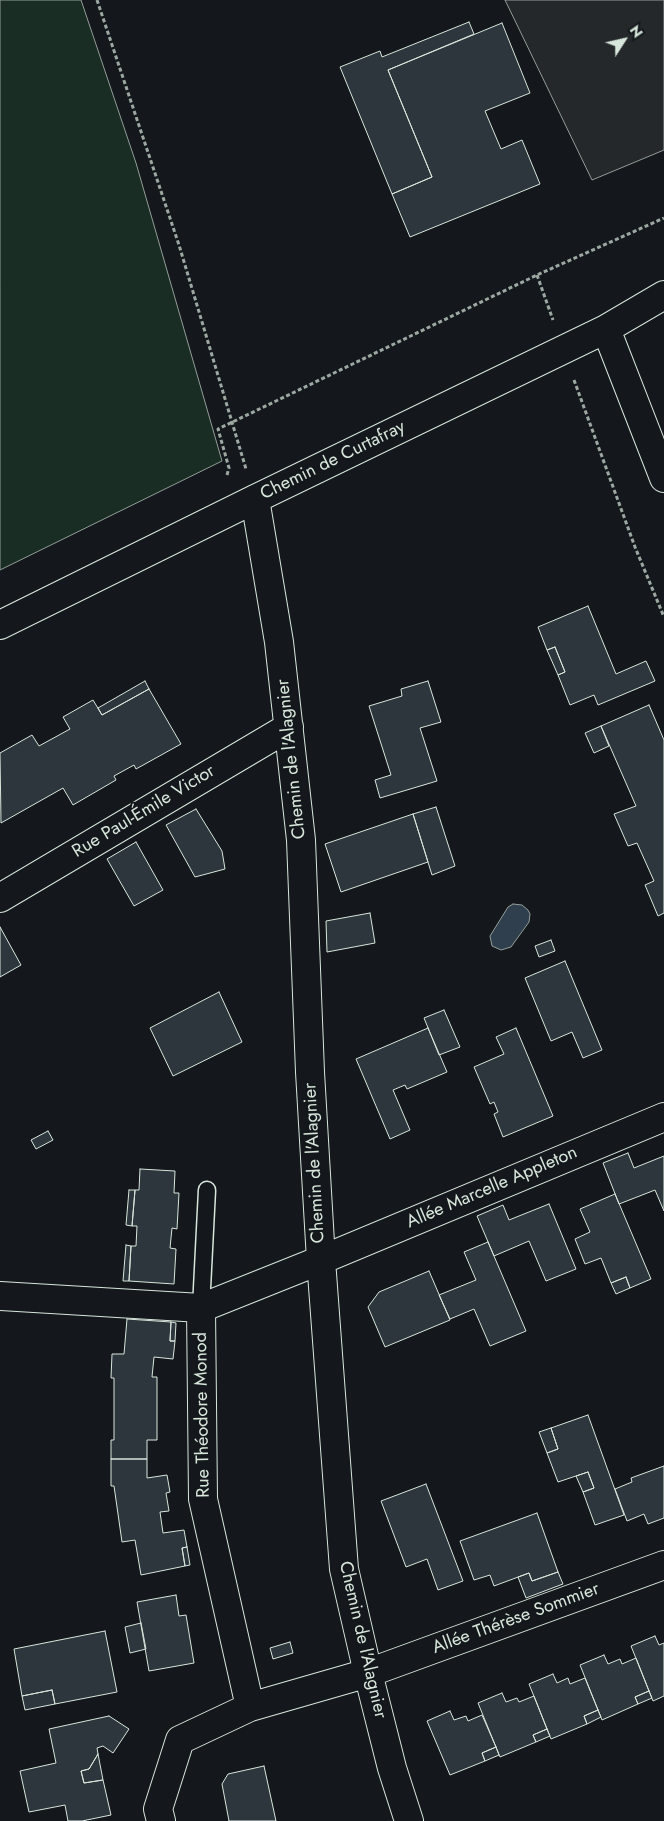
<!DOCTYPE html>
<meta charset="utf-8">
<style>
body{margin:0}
#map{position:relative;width:664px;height:1821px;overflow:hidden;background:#14181c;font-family:Jost,sans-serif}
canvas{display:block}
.north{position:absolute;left:599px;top:15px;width:50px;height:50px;-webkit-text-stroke:4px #14181c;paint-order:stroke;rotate:55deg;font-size:14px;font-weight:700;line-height:20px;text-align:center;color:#d8e6dc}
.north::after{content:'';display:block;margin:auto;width:18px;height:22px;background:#d8e6dc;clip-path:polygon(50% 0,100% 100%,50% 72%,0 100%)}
</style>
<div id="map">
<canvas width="664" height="1821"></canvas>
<div class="north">N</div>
</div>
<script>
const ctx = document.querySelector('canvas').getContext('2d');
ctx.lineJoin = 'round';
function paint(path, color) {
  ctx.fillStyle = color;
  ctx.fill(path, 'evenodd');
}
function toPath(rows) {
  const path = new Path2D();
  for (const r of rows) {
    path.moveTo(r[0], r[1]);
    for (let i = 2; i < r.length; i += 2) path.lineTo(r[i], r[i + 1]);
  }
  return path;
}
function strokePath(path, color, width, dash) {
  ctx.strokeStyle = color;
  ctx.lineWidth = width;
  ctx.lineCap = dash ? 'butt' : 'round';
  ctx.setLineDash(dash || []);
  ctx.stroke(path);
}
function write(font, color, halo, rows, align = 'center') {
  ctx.font = font + ' Jost,sans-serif';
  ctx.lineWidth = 4;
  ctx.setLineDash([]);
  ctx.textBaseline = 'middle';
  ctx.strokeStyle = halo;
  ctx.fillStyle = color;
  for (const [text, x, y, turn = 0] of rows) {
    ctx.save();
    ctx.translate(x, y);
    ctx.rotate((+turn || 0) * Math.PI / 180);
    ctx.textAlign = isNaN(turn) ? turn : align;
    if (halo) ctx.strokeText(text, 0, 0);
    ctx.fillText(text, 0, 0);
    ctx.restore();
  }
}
const green = toPath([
 [0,0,81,0,136,163,222,461,0,570,0,0]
]);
const parking = toPath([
 [505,0,664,0,664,150,592,180,505,0]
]);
const water = toPath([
 [513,904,522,905,528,910,530,914,529,922,511,947,501,950,492,946,490,936,508,907,513,904]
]);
const building = toPath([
 [469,22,474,34,388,70,432,177,392,194,340,67,380,51,382,57,469,22],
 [502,23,530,93,485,111,501,149,522,140,540,184,410,237,392,194,432,177,388,70,502,23],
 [588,606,616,674,646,661,655,681,598,705,594,695,570,705,558,675,565,672,555,647,547,650,538,627,588,606],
 [555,647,565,672,558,675,547,650,555,647],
 [145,681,149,689,102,715,98,708,145,681],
 [428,681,441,722,420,728,437,781,380,798,375,780,391,775,369,706,402,696,401,689,428,681],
 [149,689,181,744,136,769,134,765,114,776,116,780,73,805,63,788,1,823,0,753,32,735,39,746,70,729,63,717,93,700,102,715,149,689],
 [649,705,664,740,664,913,658,916,645,885,654,881,637,843,628,846,614,814,636,806,601,726,649,705],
 [601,726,609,746,594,753,585,733,601,726],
 [436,807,455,866,432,875,413,814,436,807],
 [196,809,222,851,225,869,195,877,166,825,196,809],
 [413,814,428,862,341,892,325,844,413,814],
 [136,842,163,890,134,906,107,859,136,842],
 [370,913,375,943,327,952,326,921,370,913],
 [0,927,21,965,0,977,0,927],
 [551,940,555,951,539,957,535,946,551,940],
 [565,961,602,1050,583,1058,572,1032,551,1041,525,978,565,961],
 [219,992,242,1042,173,1076,150,1028,219,992],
 [444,1010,460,1047,439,1055,424,1018,444,1010],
 [428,1028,447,1072,407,1089,405,1085,393,1090,410,1130,390,1139,356,1059,428,1028],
 [516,1028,553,1116,503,1137,494,1114,498,1112,494,1102,490,1104,474,1067,504,1054,496,1037,516,1028],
 [48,1131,53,1140,36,1149,31,1140,48,1131],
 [628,1153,634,1168,664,1156,664,1211,655,1190,619,1204,603,1163,628,1153],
 [140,1169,175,1171,174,1193,179,1193,177,1229,172,1228,170,1248,176,1249,174,1284,129,1281,131,1246,136,1246,137,1226,132,1226,135,1190,139,1190,140,1169],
 [129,1190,135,1190,132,1226,126,1225,129,1190],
 [615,1194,651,1279,630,1288,626,1277,611,1283,601,1258,585,1264,575,1239,590,1232,580,1209,615,1194],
 [549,1204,576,1269,546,1281,529,1241,494,1256,477,1216,503,1205,509,1220,549,1204],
 [488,1242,526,1331,490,1346,474,1309,450,1319,439,1295,476,1280,464,1252,488,1242],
 [126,1245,131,1246,129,1281,123,1281,126,1245],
 [429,1271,450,1320,385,1347,368,1307,379,1292,429,1271],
 [626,1277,630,1288,616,1294,611,1283,626,1277],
 [127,1319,171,1322,170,1341,175,1341,173,1359,154,1357,152,1377,157,1377,157,1440,147,1440,147,1459,111,1459,111,1440,114,1440,114,1378,111,1378,112,1354,124,1354,127,1319],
 [171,1322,176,1323,175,1341,170,1341,171,1322],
 [588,1415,624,1515,595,1525,583,1492,594,1488,588,1472,558,1482,547,1453,558,1449,551,1428,588,1415],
 [551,1428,558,1449,547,1453,539,1432,551,1428],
 [111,1459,147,1459,147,1478,167,1475,170,1492,166,1493,169,1511,160,1512,163,1533,184,1530,187,1547,182,1548,185,1566,141,1575,135,1540,122,1542,114,1486,111,1486,111,1459],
 [664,1466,664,1518,648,1524,644,1514,627,1521,615,1489,632,1482,631,1478,664,1466],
 [588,1472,594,1488,583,1492,576,1476,588,1472],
 [426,1484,463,1581,438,1590,427,1559,406,1567,381,1501,426,1484],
 [537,1513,558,1572,532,1581,529,1573,494,1586,490,1575,474,1580,460,1541,537,1513],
 [187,1547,190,1565,185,1566,182,1548,187,1547],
 [558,1572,563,1584,526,1598,518,1577,529,1573,532,1581,558,1572],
 [176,1595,179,1616,186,1615,194,1663,149,1671,137,1602,176,1595],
 [141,1623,146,1649,130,1653,125,1627,141,1623],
 [105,1631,117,1692,55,1704,52,1690,22,1696,14,1649,105,1631],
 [655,1636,659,1645,664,1643,664,1696,653,1701,631,1646,655,1636],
 [290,1642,293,1653,273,1659,270,1648,290,1642],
 [604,1655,608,1664,620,1659,622,1664,636,1658,649,1691,635,1697,638,1704,602,1720,580,1665,604,1655],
 [553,1674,557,1683,568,1678,570,1684,585,1678,598,1710,584,1716,587,1724,551,1739,529,1684,553,1674],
 [52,1690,55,1704,25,1710,22,1696,52,1690],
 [649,1691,652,1698,638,1704,635,1697,649,1691],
 [502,1693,506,1702,517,1698,519,1702,534,1696,547,1729,533,1735,536,1742,500,1757,478,1703,502,1693],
 [598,1710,601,1717,587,1724,584,1716,598,1710],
 [450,1711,454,1720,466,1716,468,1721,482,1715,496,1747,482,1753,485,1761,450,1775,427,1721,450,1711],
 [109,1716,129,1729,113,1753,103,1746,97,1748,98,1754,89,1769,81,1771,84,1783,103,1780,111,1815,82,1821,68,1821,65,1805,29,1812,20,1771,56,1763,49,1729,109,1716],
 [547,1729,550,1736,536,1742,533,1735,547,1729],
 [496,1747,499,1755,485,1761,482,1753,496,1747],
 [98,1754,103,1780,84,1783,81,1771,89,1769,98,1754],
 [264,1766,276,1821,229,1821,222,1784,228,1774,264,1766]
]);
const path = toPath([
 [97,0,179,245,246,469],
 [537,275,553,320],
 [574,380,635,547,664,617],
 [227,475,229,468,218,429,537,275,664,218]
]);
const service = toPath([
 [201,1308,207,1190]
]);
const minor = toPath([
 [606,329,664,478],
 [255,499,279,642,301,840,310,1072,321,1260,344,1569,368,1673,392,1768,409,1821],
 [0,625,255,499,606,329,664,295],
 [0,898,289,727],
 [0,1296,201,1308],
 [250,1707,203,1499,201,1308,321,1260,664,1117],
 [161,1821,158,1809,180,1740,250,1707,368,1673,664,1565]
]);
const streetNames = [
 ["Chemin de Curtafray",333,461,-26],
 ["Chemin de l'Alagnier",292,759,-96],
 ["Rue Paul-Émile Victor",144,812,-31],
 ["Chemin de l'Alagnier",315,1163,-93],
 ["Allée Marcelle Appleton",492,1188,-23],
 ["Rue Théodore Monod",203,1415,-91],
 ["Allée Thérèse Sommier",516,1619,-20],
 ["Chemin de l'Alagnier",362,1640,77]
];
paint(green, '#1a2d24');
strokePath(green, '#939e99', 1);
paint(parking, '#24282b');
strokePath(parking, '#939e99', 1);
paint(water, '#2f3f4d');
strokePath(water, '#939e99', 1);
paint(building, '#2c363c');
strokePath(building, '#d8e6dc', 1);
strokePath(service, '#d8e6dc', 19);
strokePath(minor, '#d8e6dc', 30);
strokePath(path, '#9da8a2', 3, [4, 2.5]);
strokePath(service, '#14181c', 16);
strokePath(minor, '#14181c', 28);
write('18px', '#d8e6dc', '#14181c', streetNames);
</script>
